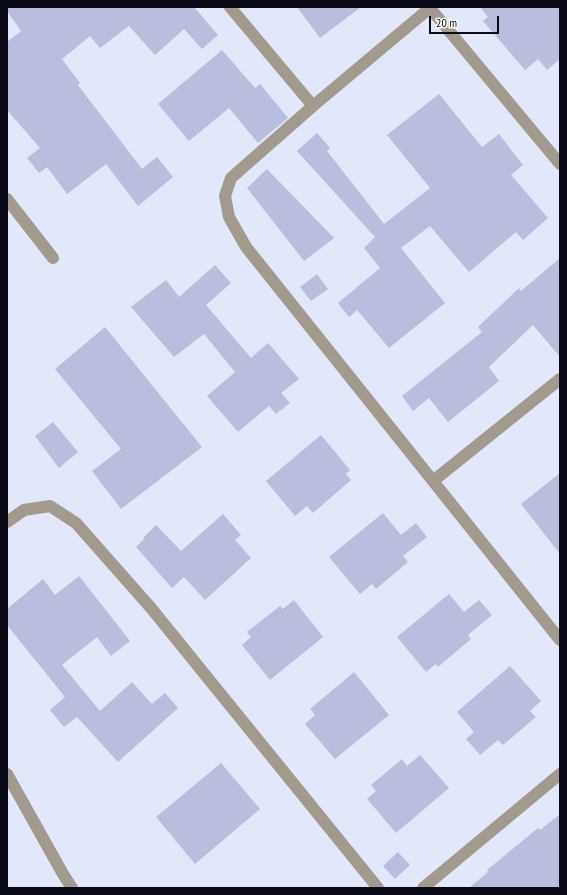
<!DOCTYPE html>
<style>
body{margin:0}
#map{position:relative;width:567px;height:895px;overflow:hidden;background:#e2e7fa;font-family:"PT Sans Narrow",sans-serif}
canvas{display:block}
.frame{position:absolute;inset:0;border:8px solid #0a0b16;pointer-events:none}
.scale{position:absolute;left:429px;top:16px;width:70px;height:18px;box-sizing:border-box;border:2px solid #0a0b16;border-top:0;padding-left:5px;font-size:12px;line-height:14px;white-space:nowrap;color:#0a0b16;-webkit-text-stroke:3px #fff;paint-order:stroke}
</style>
<div id="map">
<canvas width="567" height="895"></canvas>
<div class="frame"></div>
<div class="scale">20 m</div>
</div>
<script>
const ctx = document.querySelector('canvas').getContext('2d');
ctx.lineJoin = 'round';
function paint(path, color) {
  ctx.fillStyle = color;
  ctx.fill(path, 'evenodd');
}
function toPath(rows) {
  const path = new Path2D();
  for (const r of rows) {
    path.moveTo(r[0], r[1]);
    for (let i = 2; i < r.length; i += 2) path.lineTo(r[i], r[i + 1]);
  }
  return path;
}
function strokePath(path, color, width, dash) {
  ctx.strokeStyle = color;
  ctx.lineWidth = width;
  ctx.lineCap = dash ? 'butt' : 'round';
  ctx.setLineDash(dash || []);
  ctx.stroke(path);
}
const building = toPath([
 [7,7,194,7,218,35,202,49,184,29,155,55,129,26,100,48,90,36,62,59,80,83,78,85,142,169,157,157,173,177,138,206,106,164,67,194,47,167,39,173,27,158,40,148,7,110,7,42,21,31,7,11],
 [297,7,361,7,320,38],
 [480,7,560,7,560,59,547,70,538,59,525,70,483,21,488,17],
 [222,50,255,88,260,84,288,118,258,143,229,108,189,141,158,104],
 [439,94,482,147,499,134,523,165,511,175,548,218,523,240,516,232,469,272,430,226,401,248,445,303,389,348,357,310,349,317,338,303,380,268,364,248,375,237,297,151,317,133,330,148,327,151,384,224,430,188,387,135],
 [267,169,334,238,304,261,247,188],
 [560,258,560,357,533,325,489,367,499,381,448,422,429,398,413,411,402,396,482,332,478,327,519,288,521,291],
 [215,265,231,283,206,305,251,358,268,343,299,379,281,393,290,403,276,414,269,406,238,432,207,396,235,372,204,334,174,357,131,307,166,280,179,297],
 [317,274,328,289,311,301,300,287],
 [105,327,202,447,121,509,92,471,121,449,55,369],
 [53,422,78,452,59,468,35,436],
 [321,435,350,470,346,474,351,480,313,513,307,506,295,516,266,481],
 [560,473,560,554,521,504],
 [383,513,401,535,416,523,427,537,403,556,408,562,376,589,372,584,360,594,329,557],
 [223,514,241,535,235,540,251,558,205,600,184,577,172,588,136,547,144,539,143,538,156,525,181,551],
 [79,576,130,641,111,656,97,637,62,665,100,711,132,682,152,704,165,693,178,708,118,762,77,717,64,727,50,710,65,697,7,625,7,609,43,579,55,595],
 [449,594,464,612,479,600,492,615,468,635,471,639,438,667,436,664,426,672,397,637],
 [294,600,323,637,270,680,242,645,251,637,247,632,280,606,283,609],
 [510,666,541,701,530,711,536,717,503,745,498,740,480,755,466,739,474,732,457,712],
 [354,672,389,715,335,759,305,724,315,715,310,709],
 [420,755,449,788,396,833,367,799,376,791,371,785,402,759,407,766],
 [221,763,260,809,195,864,156,817],
 [560,814,560,888,469,888,488,872,487,870,538,828,540,830],
 [398,852,410,865,395,879,383,866]
]);
const minor = toPath([
 [230,7,313,106],
 [431,7,313,106,231,178,225,196,229,217,246,247,560,640],
 [430,8,560,164],
 [7,199,53,258],
 [433,481,560,379],
 [7,522,24,510,50,506,76,523,151,608,378,888],
 [7,774,63,874,72,888],
 [423,888,560,774]
]);
paint(building, '#b8bedc');
strokePath(minor, '#a39a8f', 12);
</script>
